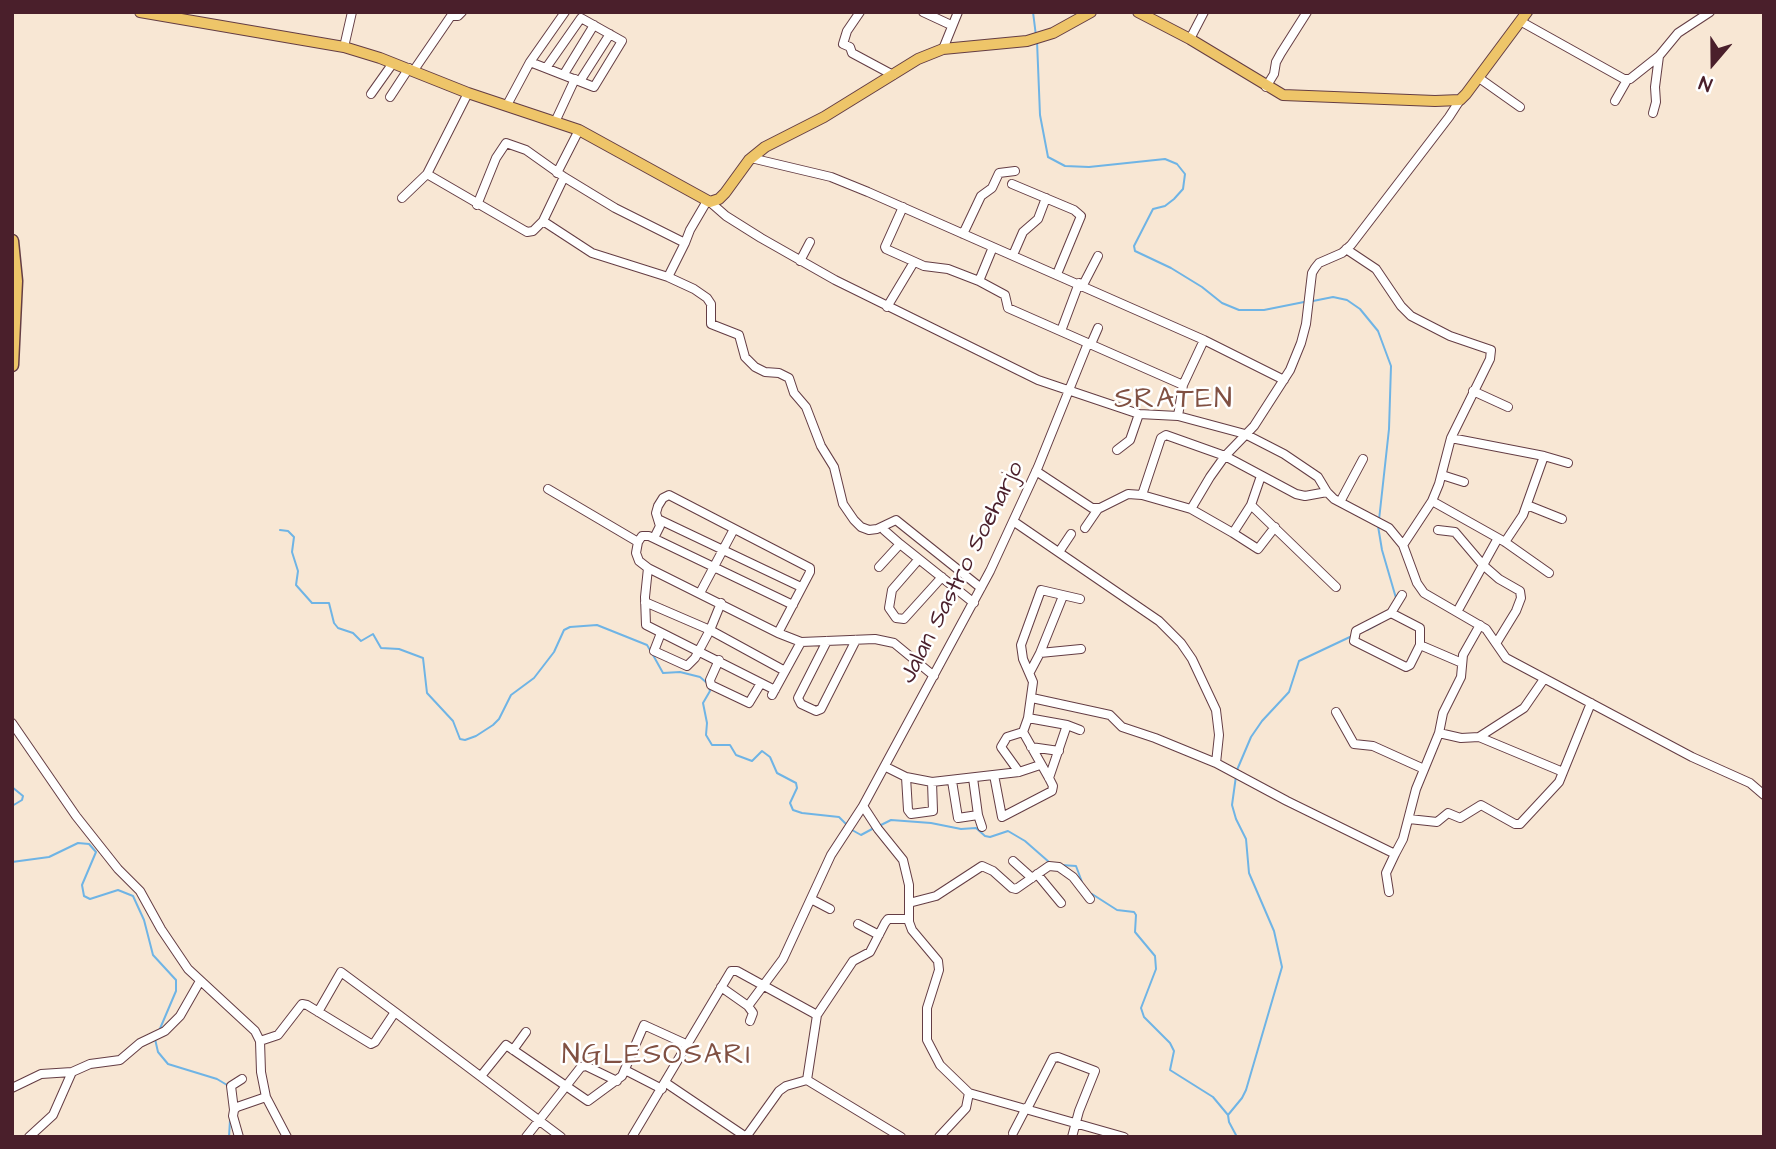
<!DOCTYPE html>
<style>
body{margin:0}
#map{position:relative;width:1776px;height:1149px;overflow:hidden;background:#f8e7d4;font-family:"Architects Daughter",sans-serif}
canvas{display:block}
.frame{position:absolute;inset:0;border:14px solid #4a1f2b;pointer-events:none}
.north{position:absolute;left:1678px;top:28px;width:70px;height:70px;-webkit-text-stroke:5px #fff;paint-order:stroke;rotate:200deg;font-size:19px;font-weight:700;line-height:28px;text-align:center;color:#4a1f2b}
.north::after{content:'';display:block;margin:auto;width:24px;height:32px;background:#4a1f2b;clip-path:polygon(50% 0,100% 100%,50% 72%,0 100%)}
</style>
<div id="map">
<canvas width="1776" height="1149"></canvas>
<div class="frame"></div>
<div class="north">N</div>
</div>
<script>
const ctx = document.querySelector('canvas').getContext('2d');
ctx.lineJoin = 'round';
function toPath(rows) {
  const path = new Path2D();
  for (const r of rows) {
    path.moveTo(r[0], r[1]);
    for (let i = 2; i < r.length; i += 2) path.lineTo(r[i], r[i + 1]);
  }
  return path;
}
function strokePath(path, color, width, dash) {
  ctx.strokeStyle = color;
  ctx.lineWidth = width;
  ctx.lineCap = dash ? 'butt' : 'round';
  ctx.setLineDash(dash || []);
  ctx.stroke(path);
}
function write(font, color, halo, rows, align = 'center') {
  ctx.font = font + ' "Architects Daughter",sans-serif';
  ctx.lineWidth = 5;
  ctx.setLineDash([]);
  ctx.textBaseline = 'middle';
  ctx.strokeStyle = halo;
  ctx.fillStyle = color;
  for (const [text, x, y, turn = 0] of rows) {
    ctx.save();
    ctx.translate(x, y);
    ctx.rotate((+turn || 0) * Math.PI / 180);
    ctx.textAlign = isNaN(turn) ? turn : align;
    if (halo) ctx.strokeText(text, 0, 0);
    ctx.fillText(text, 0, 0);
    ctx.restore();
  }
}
const stream = toPath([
 [1033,12,1036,36],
 [1037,41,1040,115,1048,157,1065,166,1089,167,1165,159,1177,164,1185,174,1183,189,1174,199,1165,206,1153,209,1134,246,1135,251,1171,268,1202,287,1222,303,1239,310,1264,310,1304,302],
 [1313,301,1333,297,1347,300,1360,309,1378,331,1391,366,1389,429,1379,520],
 [1378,526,1382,550,1396,598],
 [280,530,288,531,294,537,292,552,298,571,296,585,312,603,329,603,334,623,338,628,353,633,361,641,373,634,381,648,399,649,423,658,427,693,453,721,460,739,465,740,476,736,493,725,499,719,511,695,534,678,554,652,564,630,570,627,597,625,647,645,650,650],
 [1367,630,1380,623],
 [653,655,663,673,680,672,700,677,707,683],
 [709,688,710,691,703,703,707,723,706,735,712,745,730,745,736,755,752,761,762,751,770,757,777,773,796,783,797,788,790,803,793,810,802,813,839,817,846,824],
 [1237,770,1251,737,1262,721,1289,692,1299,661,1352,636],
 [1236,776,1232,805,1236,819,1246,839,1249,873,1274,931,1282,967,1246,1090,1242,1098,1228,1115,1229,1122,1237,1137],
 [12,787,23,796,22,800,12,806],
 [879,826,891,820,931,823,961,829,976,828,985,836,990,837,1008,831,1025,841,1049,862],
 [852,830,861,835,874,828],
 [12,862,49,857,78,843,89,844,96,852,82,885,84,896,90,899,118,890,133,896,144,920,153,955,176,980,176,991,159,1031],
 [1061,865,1076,866,1082,882],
 [1092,894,1117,910,1134,912,1136,915,1135,932,1155,956,1156,969,1141,1008,1144,1017,1170,1043,1174,1051,1170,1070,1213,1097,1228,1115],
 [155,1039,158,1052,168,1064,217,1079,227,1085],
 [229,1137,230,1120]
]);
const minor = toPath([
 [860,12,847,31,843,44,850,47,852,53,893,75],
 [923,12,951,25],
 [1520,21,1624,79,1630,79,1659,56],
 [1190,39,1204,12],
 [344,47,352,12],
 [943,49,958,12],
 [530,62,594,87,622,41,581,18,546,68],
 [414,70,451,16,458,16,462,12],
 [564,74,594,25],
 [1479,78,1520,107],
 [580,81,610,34],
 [1266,87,1274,74,1276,62,1281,53,1307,12],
 [371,94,393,63],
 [390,97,409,68],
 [1615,101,1627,80],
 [507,105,530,62,565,12],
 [1653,113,1656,102,1655,87,1659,56,1678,33,1710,12],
 [555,122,575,79],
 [751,158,831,177,868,192,1204,340,1284,380],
 [557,173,579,130],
 [427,174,527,232,533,231,543,221,592,253,668,277],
 [1012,184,1074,210,1081,216,1057,274],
 [402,198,427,174,468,93],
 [710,202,726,216,761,238,835,280,1038,380,1139,414,1178,416,1245,434,1284,454,1318,477,1327,492,1334,499,1389,528,1403,545,1417,583,1424,593,1486,629,1506,658,1692,757,1750,783,1764,795],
 [477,205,496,158,506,143,526,150,564,177,615,208,685,243,690,230,707,201],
 [903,207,885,247,886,249,924,266,948,269,979,281,1005,295,1008,308,1183,385,1178,416],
 [543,221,564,177],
 [963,234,981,196,992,188,999,173,1015,171],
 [685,243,668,277,694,289,707,298,711,304,711,324,739,335,745,357,755,367,765,372,779,373,789,378,794,393,806,407,821,446,834,467,843,504,854,520,861,527,869,530,877,529,896,520,981,588],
 [1346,249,1376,269,1401,306,1411,316,1450,336,1491,350,1490,359,1451,438],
 [1013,255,1023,232,1038,219,1046,198],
 [800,261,810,242],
 [979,281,993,247],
 [1083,285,1098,256],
 [887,307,914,262],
 [1061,331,1079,283],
 [1091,344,1098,328],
 [1183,385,1204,340],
 [1473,391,1508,407],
 [1117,450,1130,440,1139,414],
 [1036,471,1092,508,1100,508,1128,494,1142,495],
 [1442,475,1464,482],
 [548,489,638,542,636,553,639,561,648,568,778,633,801,642,875,639,894,643,934,676],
 [1327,492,1305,496,1296,494,1225,456,1166,435,1161,438,1142,495,1191,509,1233,533,1251,505,1336,587],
 [1432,501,1505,542,1549,573],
 [1340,502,1363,459],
 [1251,505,1261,476],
 [1527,505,1562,519],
 [1191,509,1210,477,1225,456,1254,426,1290,370,1301,343,1306,324,1312,273,1315,268,1319,263,1342,253,1351,245,1449,117,1460,100],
 [660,520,801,587],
 [1013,521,1159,621,1181,643,1192,659,1216,710,1219,735,1216,763],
 [1085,528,1098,509],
 [884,530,900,544],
 [1438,530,1455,532,1483,565,1499,579,1520,591,1521,598,1516,611,1497,642],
 [1233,533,1258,549,1275,527],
 [654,538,660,526,656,513,658,506,663,498,669,495,810,568,810,572,778,633],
 [638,542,642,536,649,536,793,605],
 [1505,542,1523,515,1544,456],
 [1403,545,1432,501,1439,484,1451,438,1544,456,1568,463],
 [1059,552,1071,534],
 [919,559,892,590,889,608,896,618,904,619,942,577],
 [879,567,900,544,974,603],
 [648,568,645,597,646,625,775,690],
 [700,593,734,529],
 [1402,595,1391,613,1356,631,1354,641,1406,667,1410,665,1420,645,1462,663],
 [645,602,710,630,785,671],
 [1457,612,1498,538],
 [1391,613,1420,628,1420,645],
 [661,633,654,651,687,666,695,658,710,630,721,603],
 [827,641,798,698,801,704,816,711,821,709,856,640],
 [1040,653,1063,596],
 [719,660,710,680,711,685,749,703,761,683],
 [1030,672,1040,653,1081,649],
 [772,695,801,642],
 [1032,698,1110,715,1122,727,1155,738,1216,763,1287,801,1395,854,1403,839,1416,789,1439,733,1443,713,1461,677,1463,655,1480,625],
 [1336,712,1354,744,1373,746,1424,769],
 [1028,718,1067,725,1080,730],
 [12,723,76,816,118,869,140,891,161,929,188,969,255,1031,260,1041,261,1072,266,1097,287,1137],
 [1439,733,1461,738,1479,737,1524,708,1544,679],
 [1479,737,1563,772],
 [1031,747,1059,751],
 [886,767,906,777,932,782,1019,772,1040,765],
 [1019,772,1001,747,1007,737,1023,732],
 [994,775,1002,817,1052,791,1053,786,1049,778,1023,732,1028,718,1033,682,1023,659,1021,645,1041,590,1080,599],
 [906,777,908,810,911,814,933,811,932,782],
 [973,778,978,815,982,827],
 [1049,778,1067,725],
 [952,781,958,818,978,815],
 [1409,819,1437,822,1448,813,1460,818,1481,805,1515,824,1520,824,1559,782,1591,703],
 [1013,861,1032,878],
 [1037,874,1061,903],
 [1389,892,1386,873,1395,854],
 [811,899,830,909],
 [909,903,936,896,982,866,993,871,1012,888,1016,889,1049,866,1059,867,1073,877,1090,899],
 [858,924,879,935],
 [721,987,748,1006,753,1013,750,1021],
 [748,1006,783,959,831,855,863,806],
 [318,1012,341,972,395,1012],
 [817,1015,853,961,870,952,885,923,888,919,909,919],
 [260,1041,278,1035,302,1004,307,1005,371,1044,375,1042,395,1012,561,1137],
 [513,1050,526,1032],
 [625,1070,662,1089],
 [481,1076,506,1045,588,1101,622,1076,644,1025,688,1045],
 [666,1083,746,1137],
 [12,1088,41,1074,72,1072,90,1064,120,1060,140,1043,165,1031,180,1016,200,981],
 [969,1093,1124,1137],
 [1027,1109,1053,1058,1058,1057,1095,1071,1079,1111,1072,1137],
 [234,1110,231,1086,242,1079],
 [1013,1133,1026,1108],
 [29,1137,53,1115,72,1072],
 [239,1137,233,1116,234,1110,237,1107,266,1097],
 [526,1137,581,1067,586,1066,617,1081],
 [632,1137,731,971,737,971,817,1015,807,1080,901,1137],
 [746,1137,779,1091,786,1086,807,1080],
 [939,1137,966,1108,969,1093,940,1065,927,1040,927,1008,939,970,938,961,912,930,909,922,909,885,903,860,878,829,863,806,990,571,1038,467,1088,343]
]);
const major = toPath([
 [140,12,344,47,380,58,468,93,579,130,710,202,719,199,725,193,749,160,765,147,824,117,918,59,943,49,1027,41,1053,33,1091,12],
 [1138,12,1190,39,1283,95,1435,101,1460,100,1466,94,1527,12]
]);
const highway = toPath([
 [12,241,16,281,12,365]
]);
const streetNames = [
 ["Jalan Sastro Soeharjo",963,573,-63]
];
const quarterNames = [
 ["SRATEN",1174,401],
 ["NGLESOSARI",657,1057]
];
strokePath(stream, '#6fb4e5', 2);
strokePath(minor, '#643d44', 10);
strokePath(major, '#643d44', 12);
strokePath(highway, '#643d44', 15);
strokePath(minor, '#fff', 8);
strokePath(major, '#eec569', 10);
strokePath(highway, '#eec569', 12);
write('24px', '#4a1f2b', '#fff', streetNames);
ctx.letterSpacing = '2px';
write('28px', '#805042', '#fff', quarterNames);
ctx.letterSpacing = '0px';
</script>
